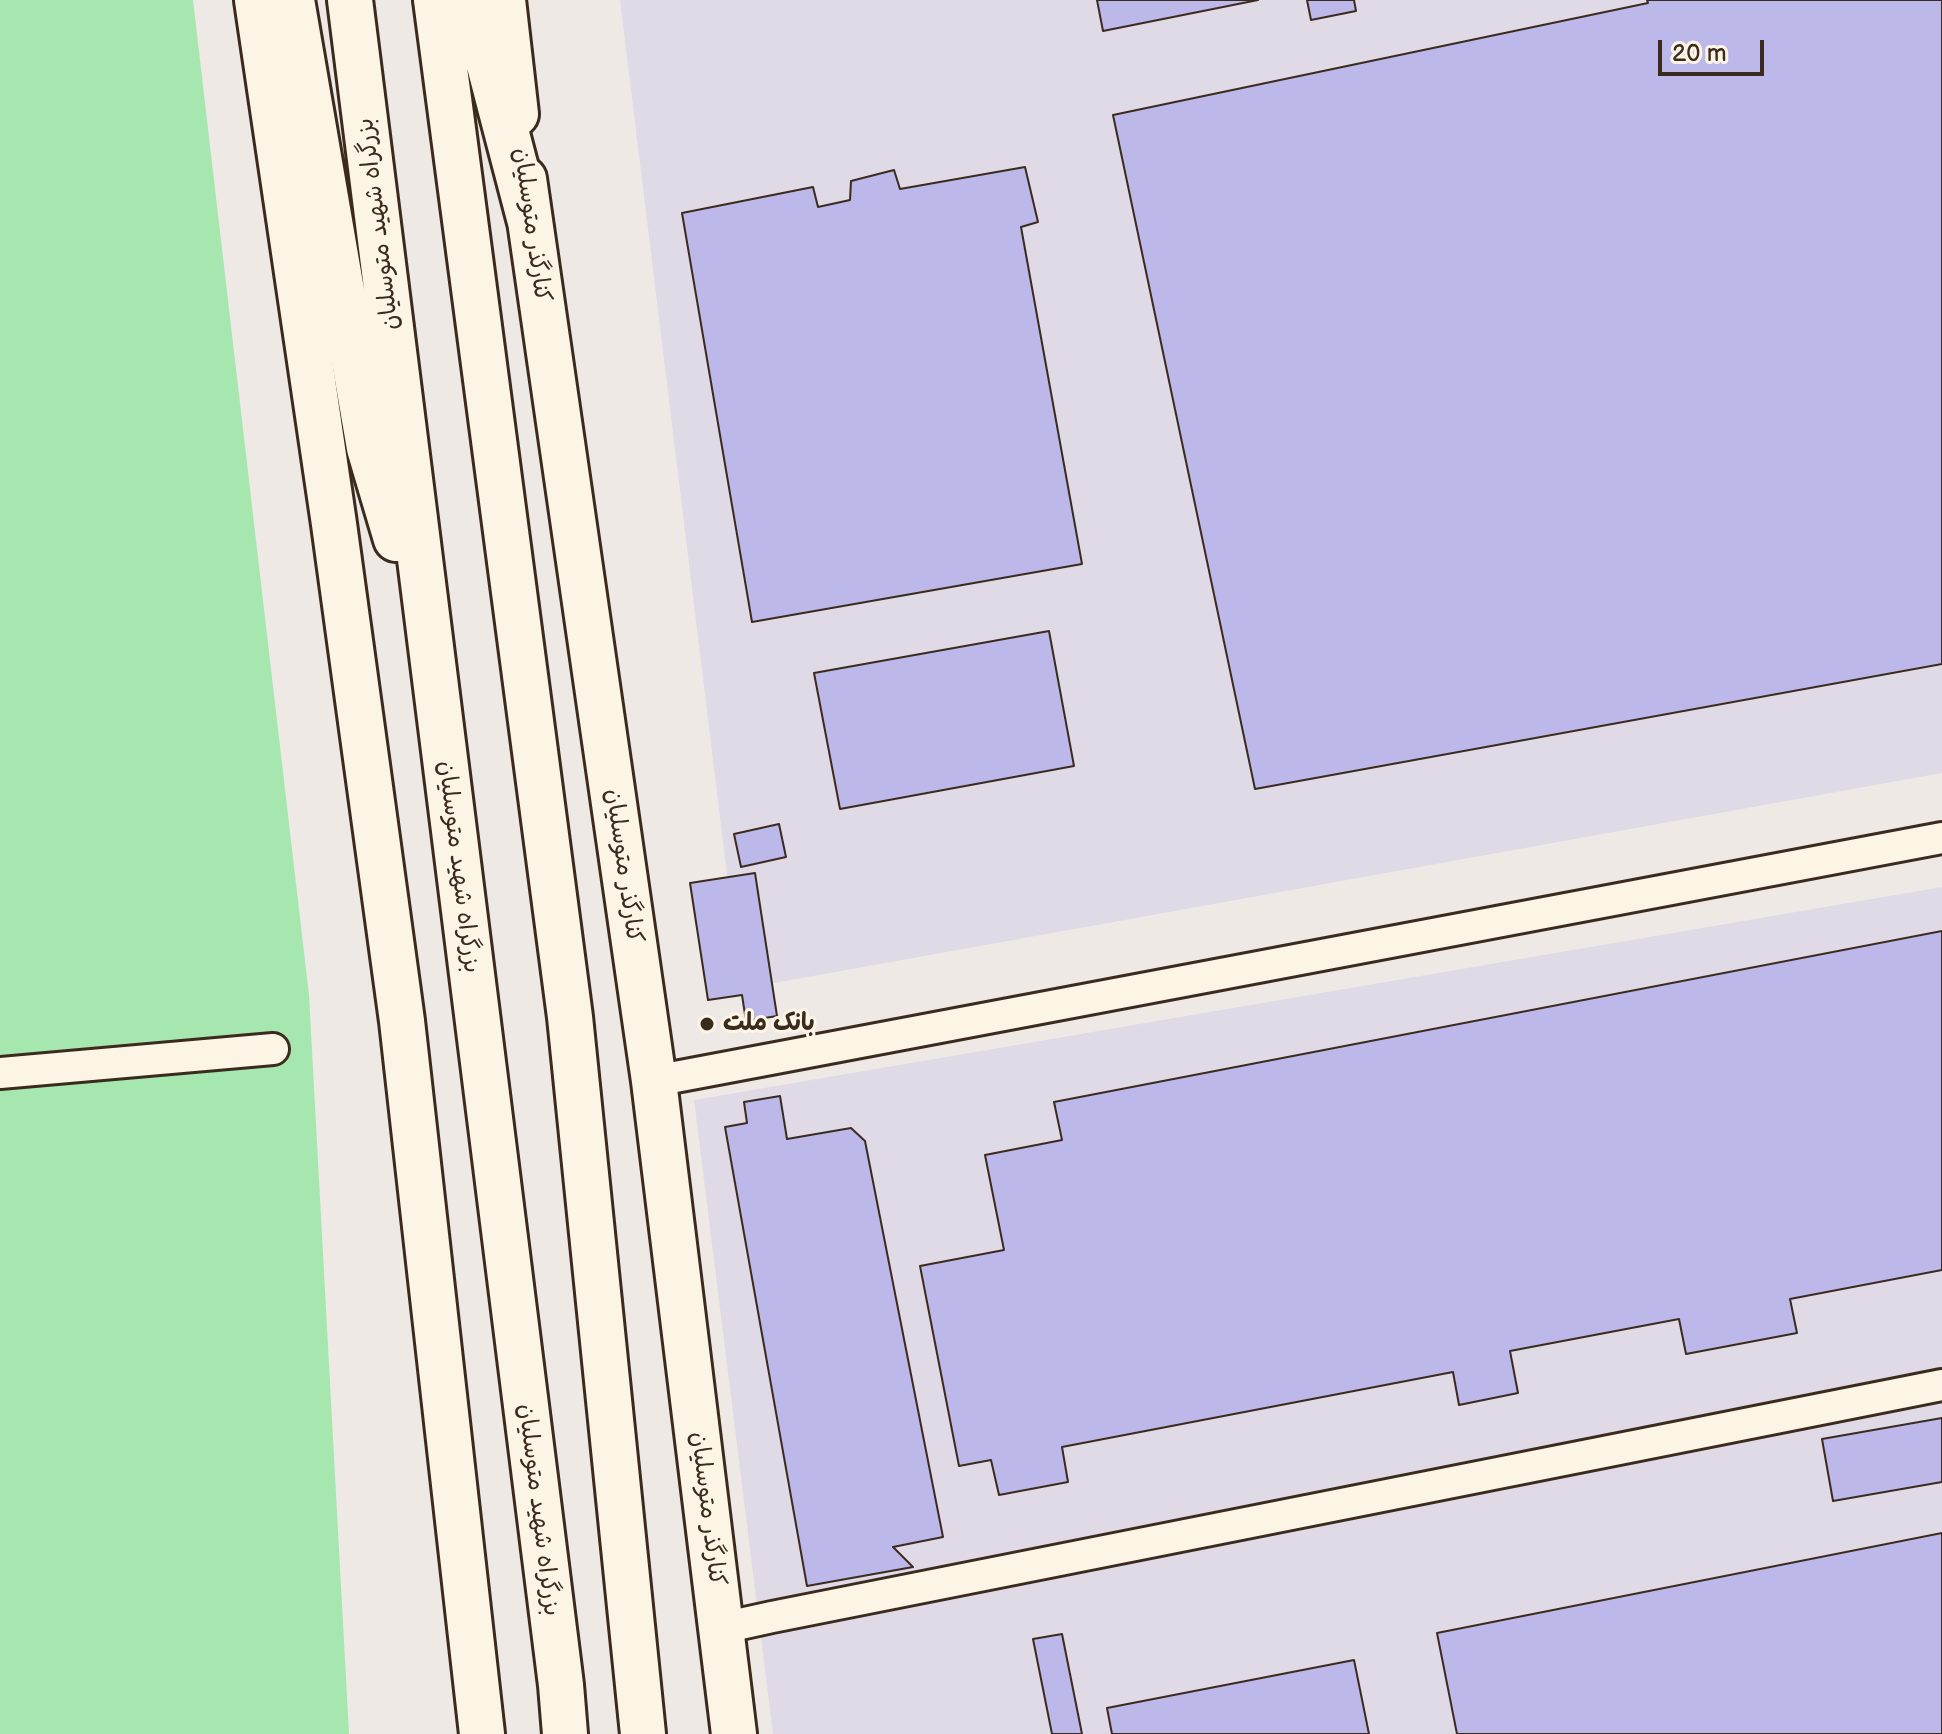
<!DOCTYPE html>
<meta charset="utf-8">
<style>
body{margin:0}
#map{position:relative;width:1942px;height:1734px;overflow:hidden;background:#efe9e6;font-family:"Balsamiq Sans",sans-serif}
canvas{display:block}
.scale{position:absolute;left:1658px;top:40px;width:106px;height:36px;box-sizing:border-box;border:4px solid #3b2a1e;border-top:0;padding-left:10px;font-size:24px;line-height:28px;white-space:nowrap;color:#3b2a1e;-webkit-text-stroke:6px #fcf5e5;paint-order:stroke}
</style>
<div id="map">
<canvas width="1942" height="1734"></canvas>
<div class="scale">20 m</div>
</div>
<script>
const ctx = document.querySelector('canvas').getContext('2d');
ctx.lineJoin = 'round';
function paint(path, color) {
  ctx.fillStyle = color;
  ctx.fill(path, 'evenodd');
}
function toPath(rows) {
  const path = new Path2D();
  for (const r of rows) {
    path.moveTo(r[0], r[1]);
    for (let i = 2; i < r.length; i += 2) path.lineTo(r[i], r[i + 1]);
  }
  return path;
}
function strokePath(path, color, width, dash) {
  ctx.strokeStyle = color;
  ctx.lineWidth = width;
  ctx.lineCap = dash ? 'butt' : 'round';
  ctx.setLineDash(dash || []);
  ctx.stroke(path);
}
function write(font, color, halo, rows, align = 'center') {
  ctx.font = font + ' "Balsamiq Sans","Playpen Sans Arabic",sans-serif';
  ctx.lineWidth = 6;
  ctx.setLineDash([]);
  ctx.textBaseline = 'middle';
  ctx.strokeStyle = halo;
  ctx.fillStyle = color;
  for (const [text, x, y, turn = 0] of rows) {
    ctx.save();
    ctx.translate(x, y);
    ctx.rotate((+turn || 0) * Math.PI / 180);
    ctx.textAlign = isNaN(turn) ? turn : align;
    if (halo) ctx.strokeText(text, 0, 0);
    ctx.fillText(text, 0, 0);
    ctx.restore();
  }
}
const built = toPath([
 [620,0,1942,0,1942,773,741,989],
 [1942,887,1942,1734,773,1734,694,1100]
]);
const green = toPath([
 [0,0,193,0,309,995,349,1734,0,1734]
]);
const building = toPath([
 [1097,0,1258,0,1103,31,1097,0],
 [1307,0,1354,0,1356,11,1311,20,1307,0],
 [1647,0,1942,0,1942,664,1255,789,1113,115,1648,3,1647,0],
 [1025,167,1038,222,1021,227,1082,564,752,622,682,213,813,187,818,207,850,200,851,181,894,170,900,189,1025,167],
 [1049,631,1074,766,840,809,814,673,1049,631],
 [779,824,786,857,741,867,734,834,779,824],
 [755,873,777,1016,746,1021,742,995,708,1000,690,883,755,873],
 [1942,931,1942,1270,1790,1299,1797,1333,1686,1354,1679,1319,1510,1351,1518,1393,1459,1405,1453,1372,1062,1447,1068,1482,999,1495,991,1460,959,1466,920,1266,1004,1250,985,1155,1062,1140,1054,1102,1942,931],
 [780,1096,787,1139,851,1128,865,1141,943,1537,893,1547,913,1567,807,1586,725,1127,747,1123,744,1102,780,1096],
 [1942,1418,1942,1482,1833,1501,1822,1439,1942,1418],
 [1942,1533,1942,1734,1457,1734,1437,1633,1942,1533],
 [1062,1634,1082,1734,1052,1734,1033,1639,1062,1634],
 [1354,1660,1369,1734,1112,1734,1107,1708,1354,1660]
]);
const minor = toPath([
 [0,1073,273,1049],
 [654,1081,1942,838],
 [722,1628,772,1617,1942,1385]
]);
const primary = toPath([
 [257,0,334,524,402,1021,482,1734],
 [503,0,516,114],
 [524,179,654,1081,734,1734]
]);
const trunk = toPath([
 [292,0,369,448,396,539],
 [350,0,561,1685,565,1734],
 [436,0,570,1017,643,1734],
 [472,0,529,218]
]);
const markers = [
 [707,1024,8,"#3b2a1e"]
];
const streetNames = [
 ["بزرگراه شهید متوسلیان",379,224,-97],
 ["کنارگذر متوسلیان",531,225,82],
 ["کنارگذر متوسلیان",623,866,82],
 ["بزرگراه شهید متوسلیان",458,867,83],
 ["کنارگذر متوسلیان",707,1509,83],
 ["بزرگراه شهید متوسلیان",538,1510,83]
];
const poiNames = [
 ["بانک ملت",723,1024]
];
paint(built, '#e0dae7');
paint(green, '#a6e6af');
paint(building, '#bcb8ea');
strokePath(building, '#3b2a1e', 2);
strokePath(minor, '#3b2a1e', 36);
strokePath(primary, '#3b2a1e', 50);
strokePath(trunk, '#3b2a1e', 50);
strokePath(minor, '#fcf5e5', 30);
strokePath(primary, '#fcf5e5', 44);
strokePath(trunk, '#fcf5e5', 44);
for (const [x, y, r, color] of markers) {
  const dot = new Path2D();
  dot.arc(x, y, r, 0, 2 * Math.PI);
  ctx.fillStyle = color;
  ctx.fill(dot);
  strokePath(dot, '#fcf5e5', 3);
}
write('24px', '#3b2a1e', '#fcf5e5', streetNames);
write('bold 24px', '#3b2a1e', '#fcf5e5', poiNames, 'left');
</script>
